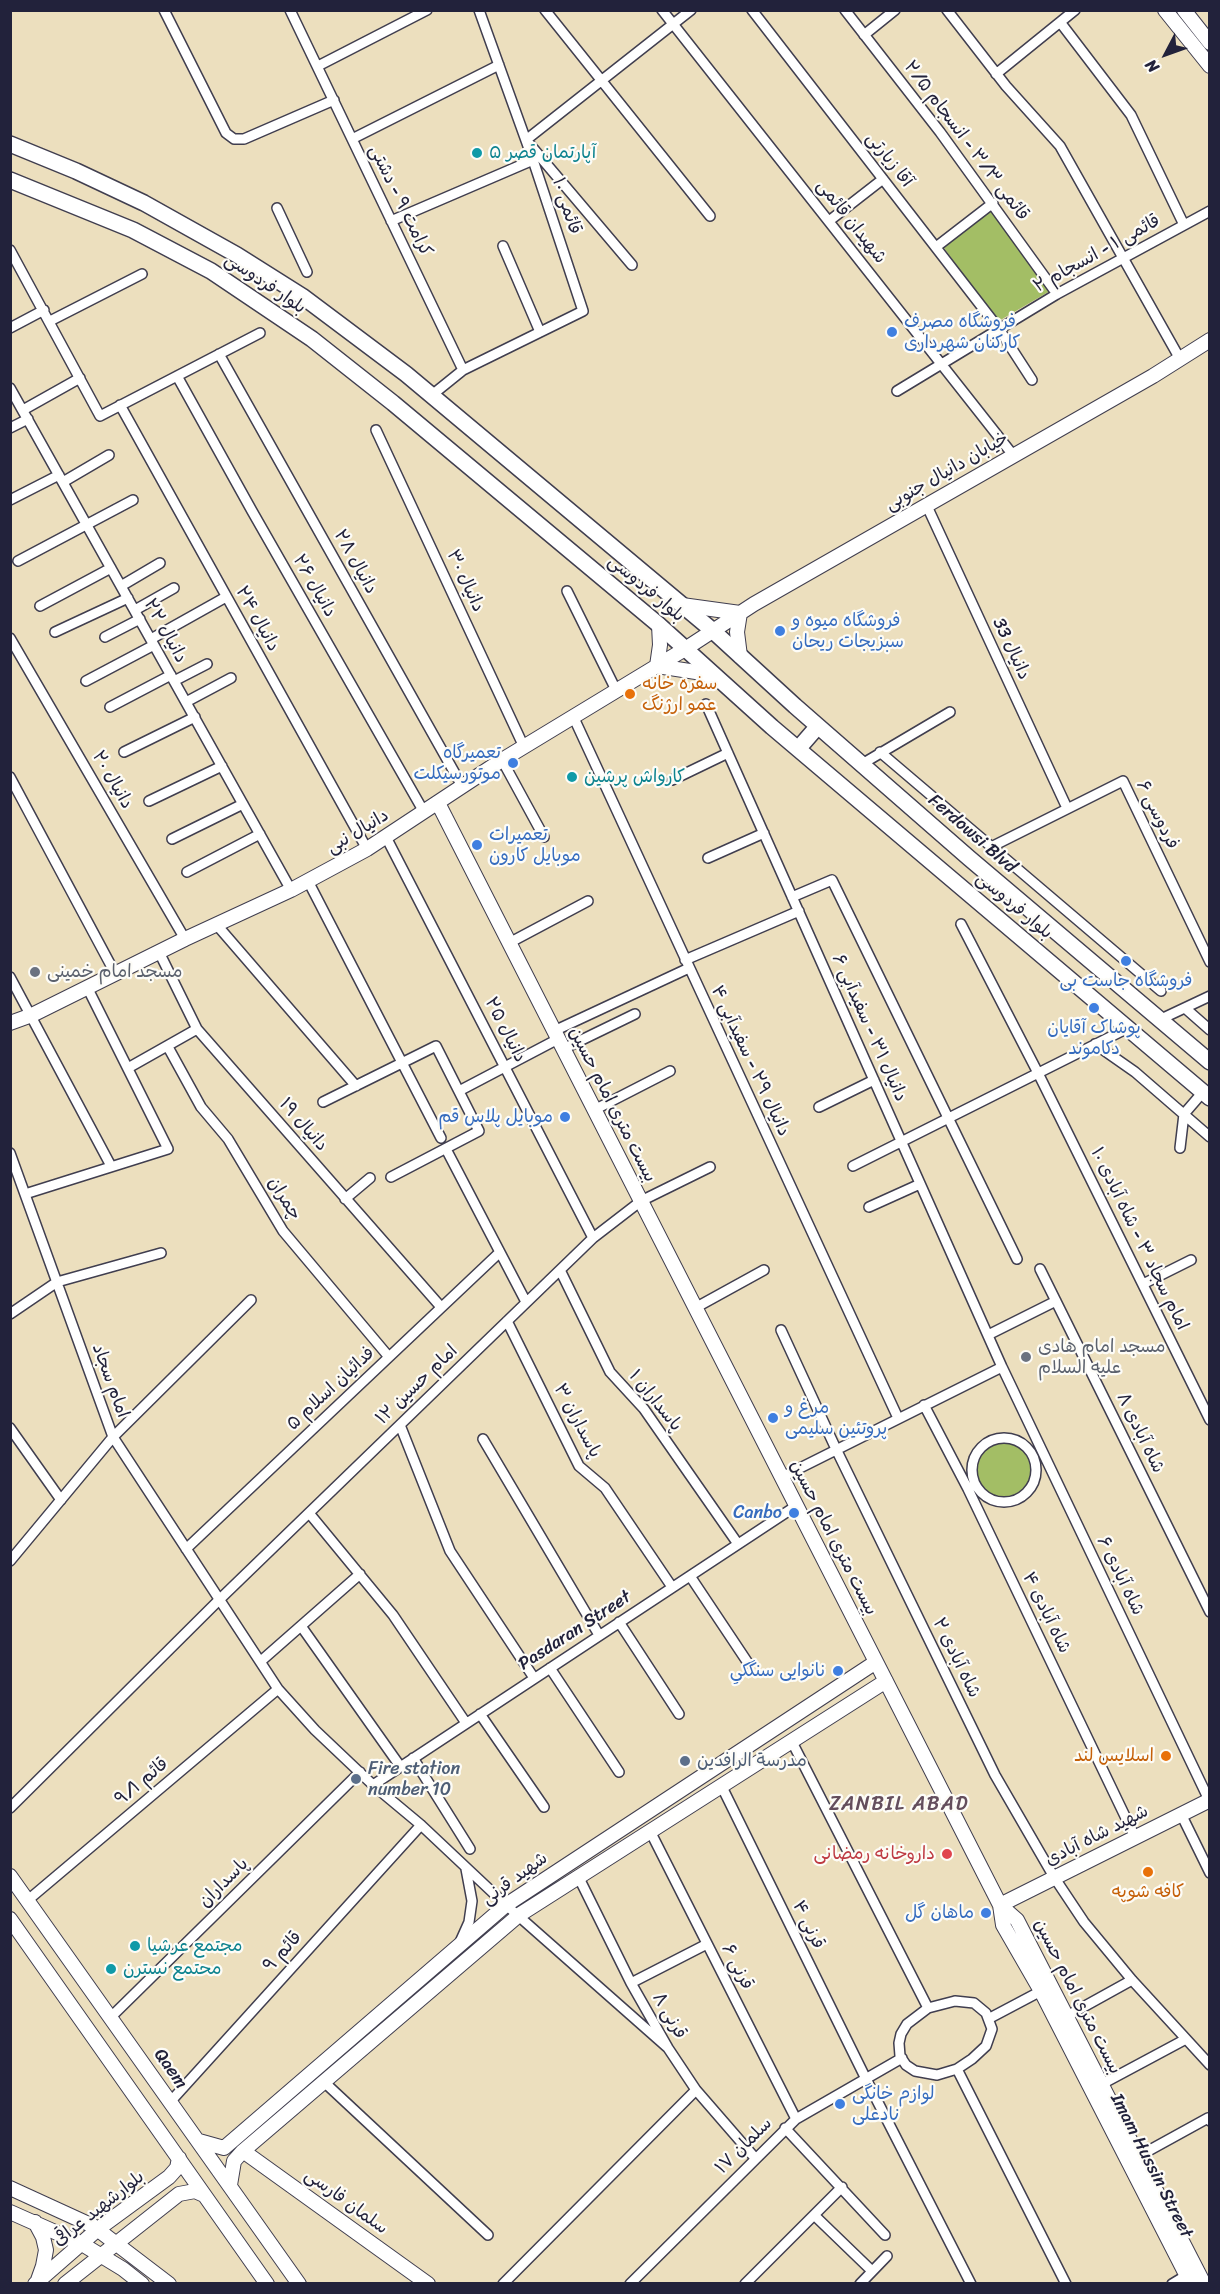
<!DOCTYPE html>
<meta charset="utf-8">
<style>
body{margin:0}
#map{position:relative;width:1220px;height:2294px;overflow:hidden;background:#ecdfbe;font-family:Sriracha,sans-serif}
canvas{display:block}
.frame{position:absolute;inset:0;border:12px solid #22223b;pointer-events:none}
.north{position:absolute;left:1136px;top:24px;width:60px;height:60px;-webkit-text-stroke:4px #fdfcf7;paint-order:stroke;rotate:229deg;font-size:16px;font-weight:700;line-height:24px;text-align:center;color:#22223b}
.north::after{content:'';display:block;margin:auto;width:21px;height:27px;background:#22223b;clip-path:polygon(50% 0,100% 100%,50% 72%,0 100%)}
</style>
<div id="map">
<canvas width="1220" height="2294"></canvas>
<div class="frame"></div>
<div class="north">N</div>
</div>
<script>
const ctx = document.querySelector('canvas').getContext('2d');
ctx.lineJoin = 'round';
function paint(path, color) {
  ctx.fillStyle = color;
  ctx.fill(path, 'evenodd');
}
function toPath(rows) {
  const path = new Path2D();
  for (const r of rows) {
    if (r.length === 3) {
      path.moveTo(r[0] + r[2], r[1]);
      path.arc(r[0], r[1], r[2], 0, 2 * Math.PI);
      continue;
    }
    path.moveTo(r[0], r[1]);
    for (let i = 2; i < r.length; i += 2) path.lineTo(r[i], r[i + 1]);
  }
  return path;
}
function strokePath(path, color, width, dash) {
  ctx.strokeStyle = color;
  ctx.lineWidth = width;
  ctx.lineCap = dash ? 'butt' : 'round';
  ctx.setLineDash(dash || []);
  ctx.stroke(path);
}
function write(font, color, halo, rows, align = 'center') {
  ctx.font = font + ' Sriracha,"Playpen Sans Arabic",sans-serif';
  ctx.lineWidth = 4.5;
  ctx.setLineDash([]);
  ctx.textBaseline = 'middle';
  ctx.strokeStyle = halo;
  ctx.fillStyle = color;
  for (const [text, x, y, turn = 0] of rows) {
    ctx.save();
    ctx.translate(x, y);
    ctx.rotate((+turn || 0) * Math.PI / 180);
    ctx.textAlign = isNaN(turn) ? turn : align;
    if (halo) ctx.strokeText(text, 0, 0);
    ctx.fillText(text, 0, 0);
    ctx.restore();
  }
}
const green = toPath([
 [992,210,1050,291,997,322,942,245],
 [1004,1470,28]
]);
const street = toPath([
 [164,10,226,133,234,139,244,139,334,100],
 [290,10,463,370,432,395],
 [545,10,710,216],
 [662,10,1013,455],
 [752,10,999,329,1032,380],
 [845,10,940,132,1057,294],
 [947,10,1006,86,1060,146,1180,359],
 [1060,22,1131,115,1184,225],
 [864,35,895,10],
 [318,66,427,10],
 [996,74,1075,10],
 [352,139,499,65],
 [277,208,307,272],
 [391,221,533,160],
 [829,221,883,179],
 [503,246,540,332],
 [936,247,993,203],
 [10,250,100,416,260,333],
 [632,265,526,140,691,10],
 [50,321,142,274],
 [10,328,44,310],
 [219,354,462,786],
 [463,370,583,311,533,160,479,10],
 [177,376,252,511,424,812],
 [10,388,291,890],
 [897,391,1057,294,1210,211],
 [120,405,367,849],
 [23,410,80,378],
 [10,428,28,419],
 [376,430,524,747],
 [63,482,109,455],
 [10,500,59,475],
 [926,504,1067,808],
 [18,561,133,500],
 [121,586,160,563],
 [567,591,616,690],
 [40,606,111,568],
 [135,610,174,588],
 [55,632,128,598],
 [105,637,140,619],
 [10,638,185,939],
 [151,639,226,597],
 [86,681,154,645],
 [174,681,207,664],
 [186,702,231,678],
 [706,704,1002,1367,1209,1800],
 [110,707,171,675],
 [573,716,898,1418],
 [124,752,195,717],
 [880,752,1161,991],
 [502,760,544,837],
 [862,764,950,712],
 [10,777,115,973],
 [672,780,728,753],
 [149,801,222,766],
 [386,837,593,1238],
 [172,839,243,804],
 [991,847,1123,781,1210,962],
 [708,858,764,833],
 [187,872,260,834],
 [308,881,441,1138],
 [792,897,832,880,1017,1259],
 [216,924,356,1086],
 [961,924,1038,1073,1210,1420],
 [509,943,588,901],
 [159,952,197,1029,441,1307],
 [685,960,799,911],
 [10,977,111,1166],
 [1185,1008,1210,1030],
 [1159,1020,1210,996],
 [554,1031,689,968],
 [1095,1044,1135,1072,1210,1137],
 [168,1047,201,1107,228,1139,283,1231,389,1357],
 [563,1049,635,1014],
 [128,1068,197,1029],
 [459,1091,558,1039],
 [323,1102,436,1046,479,1131,391,1177],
 [819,1107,874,1080],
 [594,1110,670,1071],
 [1180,1148,1184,1114,1203,1092],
 [446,1149,526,1302],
 [10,1153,113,1437,278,1689,315,1730,373,1785,421,1825,506,1905,668,2048],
 [853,1166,1128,1028],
 [25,1194,168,1149,87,987],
 [345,1199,370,1178],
 [869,1207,920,1184],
 [1040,1269,1210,1612],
 [560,1270,610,1372,644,1409,738,1544],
 [1143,1284,1191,1260],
 [695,1308,764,1270],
 [10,1314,57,1282,161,1253],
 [507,1321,579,1466,605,1488,672,1587],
 [781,1330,836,1449,995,1775,1054,1877,1084,1922,1132,1980,1210,2065],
 [988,1335,1056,1301],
 [924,1405,968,1489,1135,1837],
 [400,1425,450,1551,534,1678],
 [10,1428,61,1500],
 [1004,1470,32],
 [483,1439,599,1635],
 [782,1477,1002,1367],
 [309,1513,393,1615,466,1723],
 [186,1549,499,1253],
 [10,1561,113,1437,251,1300],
 [690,1576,748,1663],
 [619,1622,679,1714],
 [301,1626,400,1766],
 [261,1661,360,1574],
 [550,1668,619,1772],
 [480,1714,544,1807],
 [791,1740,928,2008],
 [413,1758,470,1849],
 [373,1785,796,1506],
 [721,1785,866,2079,971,2284],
 [10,1808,220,1599,593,1238,641,1201,710,1167],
 [1181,1814,1210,1873],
 [650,1831,796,2119],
 [578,1876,631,1983,668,2048,696,2090,755,2158],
 [28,1900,278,1689],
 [460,1942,469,1922,472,1901,466,1869],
 [631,1983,707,1944],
 [955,2001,974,2003,986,2013,992,2029,986,2046,972,2059,957,2069,937,2075,915,2071,906,2065,900,2056,899,2043,901,2034,907,2024,928,2008,955,2001],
 [1067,2016,1132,1980],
 [111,2017,360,1772],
 [990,2018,1041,1991],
 [957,2069,1066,2284],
 [323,2081,488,2235],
 [1102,2084,1186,2039],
 [171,2101,421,1825],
 [785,2128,885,2235],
 [1139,2156,1208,2118,1210,2121],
 [814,2215,872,2271],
 [503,2284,696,2090],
 [630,2284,796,2119,902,2058],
 [745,2284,842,2187],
 [860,2284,887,2256],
 [1172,2284,1187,2275]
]);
const secondary = toPath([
 [1165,10,1210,66],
 [1184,10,1210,43],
 [682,605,740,613,737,632,740,656],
 [659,625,660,645,657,666,696,672,717,678],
 [438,803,1000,1905,1003,1925,1041,1991,1191,2284],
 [10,1023,32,1015,185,939,291,890,367,849,502,760,685,649,754,604,1153,376,1210,340],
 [10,1876,299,2284],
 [1000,1905,1017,1920,1204,2284],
 [1000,1905,1210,1800],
 [10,1919,267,2284],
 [199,2141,224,2148,506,1905,876,1662],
 [243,2151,428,2284],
 [230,2185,234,2161,243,2151,519,1915,886,1681],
 [10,2188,93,2226,169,2284],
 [10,2212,82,2244,123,2269,142,2284],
 [35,2222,43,2237,46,2250,43,2266,38,2280],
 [35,2284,98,2229,169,2177,177,2168,179,2158],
 [65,2284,179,2194,195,2191,204,2195]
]);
const primary = toPath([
 [10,144,76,171,144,203,237,255,302,296,406,374,712,630,795,706,969,858,1210,1062],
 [10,180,133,230,211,271,312,339,393,403,659,625,772,727,1210,1098],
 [798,749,818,726]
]);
const markers = [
 [477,153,6,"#0f9aa8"],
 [892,332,6,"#3f7fe0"],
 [780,631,6,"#3f7fe0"],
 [630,694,6,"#e8710a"],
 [513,763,6,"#3f7fe0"],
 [572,777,6,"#0f9aa8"],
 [477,845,6,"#3f7fe0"],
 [1126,961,6,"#3f7fe0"],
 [35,972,6,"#6b7280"],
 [1094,1008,6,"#3f7fe0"],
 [565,1117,6,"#3f7fe0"],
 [1026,1357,6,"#6b7280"],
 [773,1418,6,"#3f7fe0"],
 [794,1513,6,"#3f7fe0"],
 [838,1671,6,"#3f7fe0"],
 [1166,1756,6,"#e8710a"],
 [685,1761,6,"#5c6f8a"],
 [356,1779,6,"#5c6f8a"],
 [947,1854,6,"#e0444e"],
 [1148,1872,6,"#e8710a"],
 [986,1913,6,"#3f7fe0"],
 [135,1946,6,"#0f9aa8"],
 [111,1969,6,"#0f9aa8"],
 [840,2104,6,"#3f7fe0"]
];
const streetNames = [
 ["قائمی ۳/۳ - انسجام ۲/۵",966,141,53],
 ["آقا زیارتی",889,160,52],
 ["کرامت ۹ - دشتی",400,201,64],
 ["قائمی ۱۰",566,206,72],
 ["شهیدان قائمی",851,222,52],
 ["قائمی ۱ - انسجام ۲",1097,254,-29],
 ["بلوار فردوسی",265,284,34],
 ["خیابان دانیال جنوبی",947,472,-30],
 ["دانیال ۲۸",355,562,61],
 ["دانیال ۳۰",465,581,65],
 ["دانیال ۲۶",314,586,60],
 ["بلوار فردوسی",646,589,40],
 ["دانیال ۲۴",257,619,61],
 ["دانیال ۲۲",165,631,61],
 ["دانیال 33",1011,649,65],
 ["دانیال ۲۰",112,780,60],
 ["فردوسی ۶",1157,815,64],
 ["دانیال نبی",358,832,-31],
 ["Ferdowsi Blvd",972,834,41],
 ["بلوار فردوسی",1014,906,40],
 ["دانیال ۳۱ - سفیدآبی ۶",869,1028,66],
 ["دانیال ۲۵",505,1030,63],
 ["دانیال ۲۹ - سفیدآبی ۴",750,1061,65],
 ["بیست متری امام حسین",612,1105,63],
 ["دانیال ۱۹",303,1125,49],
 ["چمران",284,1199,58],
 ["امام سجاد ۳ - شاه آبادی ۱۰",1139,1239,64],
 ["امام سجاد",110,1381,70],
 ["امام حسین ۱۲",417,1385,-44],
 ["فدائیان اسلام ۵",331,1389,-43],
 ["پاسداران ۱",655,1401,51],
 ["پاسداران ۳",577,1421,62],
 ["شاه آبادی ۸",1140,1433,64],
 ["بیست متری امام حسین",833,1538,63],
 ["شاه آبادی ۶",1120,1576,64],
 ["شاه آبادی ۴",1046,1613,64],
 ["Pasdaran Street",575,1631,-33],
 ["شاه آبادی ۲",956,1658,64],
 ["قائم ۹/۱",142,1782,-40],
 ["شهید شاه آبادی",1097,1836,-27],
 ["شهید قرنی",515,1879,-36],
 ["پاسداران",224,1883,-45],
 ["قرنی ۴",808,1925,64],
 ["قائم ۹",283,1952,-48],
 ["قرنی ۶",737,1967,63],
 ["بیست متری امام حسین",1077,1997,63],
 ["قرنی ۸",669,2016,60],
 ["Qaem",170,2069,55],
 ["سلمان ۱۷",744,2146,-45],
 ["Imam Hussin Street",1151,2166,63],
 ["سلمان فارسی",346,2202,36],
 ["بلوارشهید عراقی",99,2209,-38]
];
const cultureNames = [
 ["آپارتمان قصر ۵",489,153],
 ["کارواش پرشین",584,777],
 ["مجتمع عرشیا",147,1946],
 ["محتمع نسترن",123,1969]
];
const shopNames = [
 ["فروشگاه مصرف",904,322],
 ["کارکنان شهرداری",904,343],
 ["فروشگاه میوه و",792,621],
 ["سبزیجات ریحان",792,642],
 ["تعمیرگاه",501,753,"right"],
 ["موتورسیکلت",501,774,"right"],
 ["تعمیرات",489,835],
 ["موبایل کارون",489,856],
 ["فروشگاه جاست بی",1126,981,"center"],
 ["پوشاک آقایان",1094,1028,"center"],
 ["دکاموند",1094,1049,"center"],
 ["موبایل پلاس قم",553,1117,"right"],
 ["مرغ و",785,1408],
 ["پروتئین سلیمی",785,1429],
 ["Canbo",782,1513,"right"],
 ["نانوایی سنگکیِ",826,1671,"right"],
 ["ماهان گل",974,1913,"right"],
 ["لوازم خانگی",852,2094],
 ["نادعلی",852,2115]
];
const foodNames = [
 ["سفره خانه",642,684],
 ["عمو ارژنگ",642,705],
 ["اسلایس لند",1154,1756,"right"],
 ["کافه شوپه",1148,1892,"center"]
];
const worshipNames = [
 ["مسجد امام خمینی",47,972],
 ["مسجد امام هادی",1038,1347],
 ["علیه السلام",1038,1368]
];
const serviceNames = [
 ["مدرسة الرافدین",697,1761],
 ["Fire station",368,1769],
 ["number 10",368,1790]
];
const healthNames = [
 ["داروخانه رمضانی",935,1854]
];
const neighbourhoodNames = [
 ["ZANBIL ABAD",899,1805]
];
paint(green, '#a3be65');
strokePath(street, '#403e4f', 12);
strokePath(secondary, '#403e4f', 16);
strokePath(primary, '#403e4f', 18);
strokePath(street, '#fff', 9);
strokePath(secondary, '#fff', 14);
strokePath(primary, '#fff', 15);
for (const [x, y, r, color] of markers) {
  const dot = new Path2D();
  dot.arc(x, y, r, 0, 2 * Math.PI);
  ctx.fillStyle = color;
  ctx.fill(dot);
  strokePath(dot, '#fdfcf7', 2);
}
write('18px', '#22223b', '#fdfcf7', streetNames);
write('18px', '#0d838f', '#fdfcf7', cultureNames, 'left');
write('18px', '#366cbe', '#fdfcf7', shopNames, 'left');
write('18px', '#c56008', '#fdfcf7', foodNames, 'left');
write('18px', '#5b616d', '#fdfcf7', worshipNames, 'left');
write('18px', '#4e5e75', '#fdfcf7', serviceNames, 'left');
write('18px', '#be3a42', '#fdfcf7', healthNames, 'right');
ctx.letterSpacing = '1.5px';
write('20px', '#644e5c', '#fdfcf7', neighbourhoodNames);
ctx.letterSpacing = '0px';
</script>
